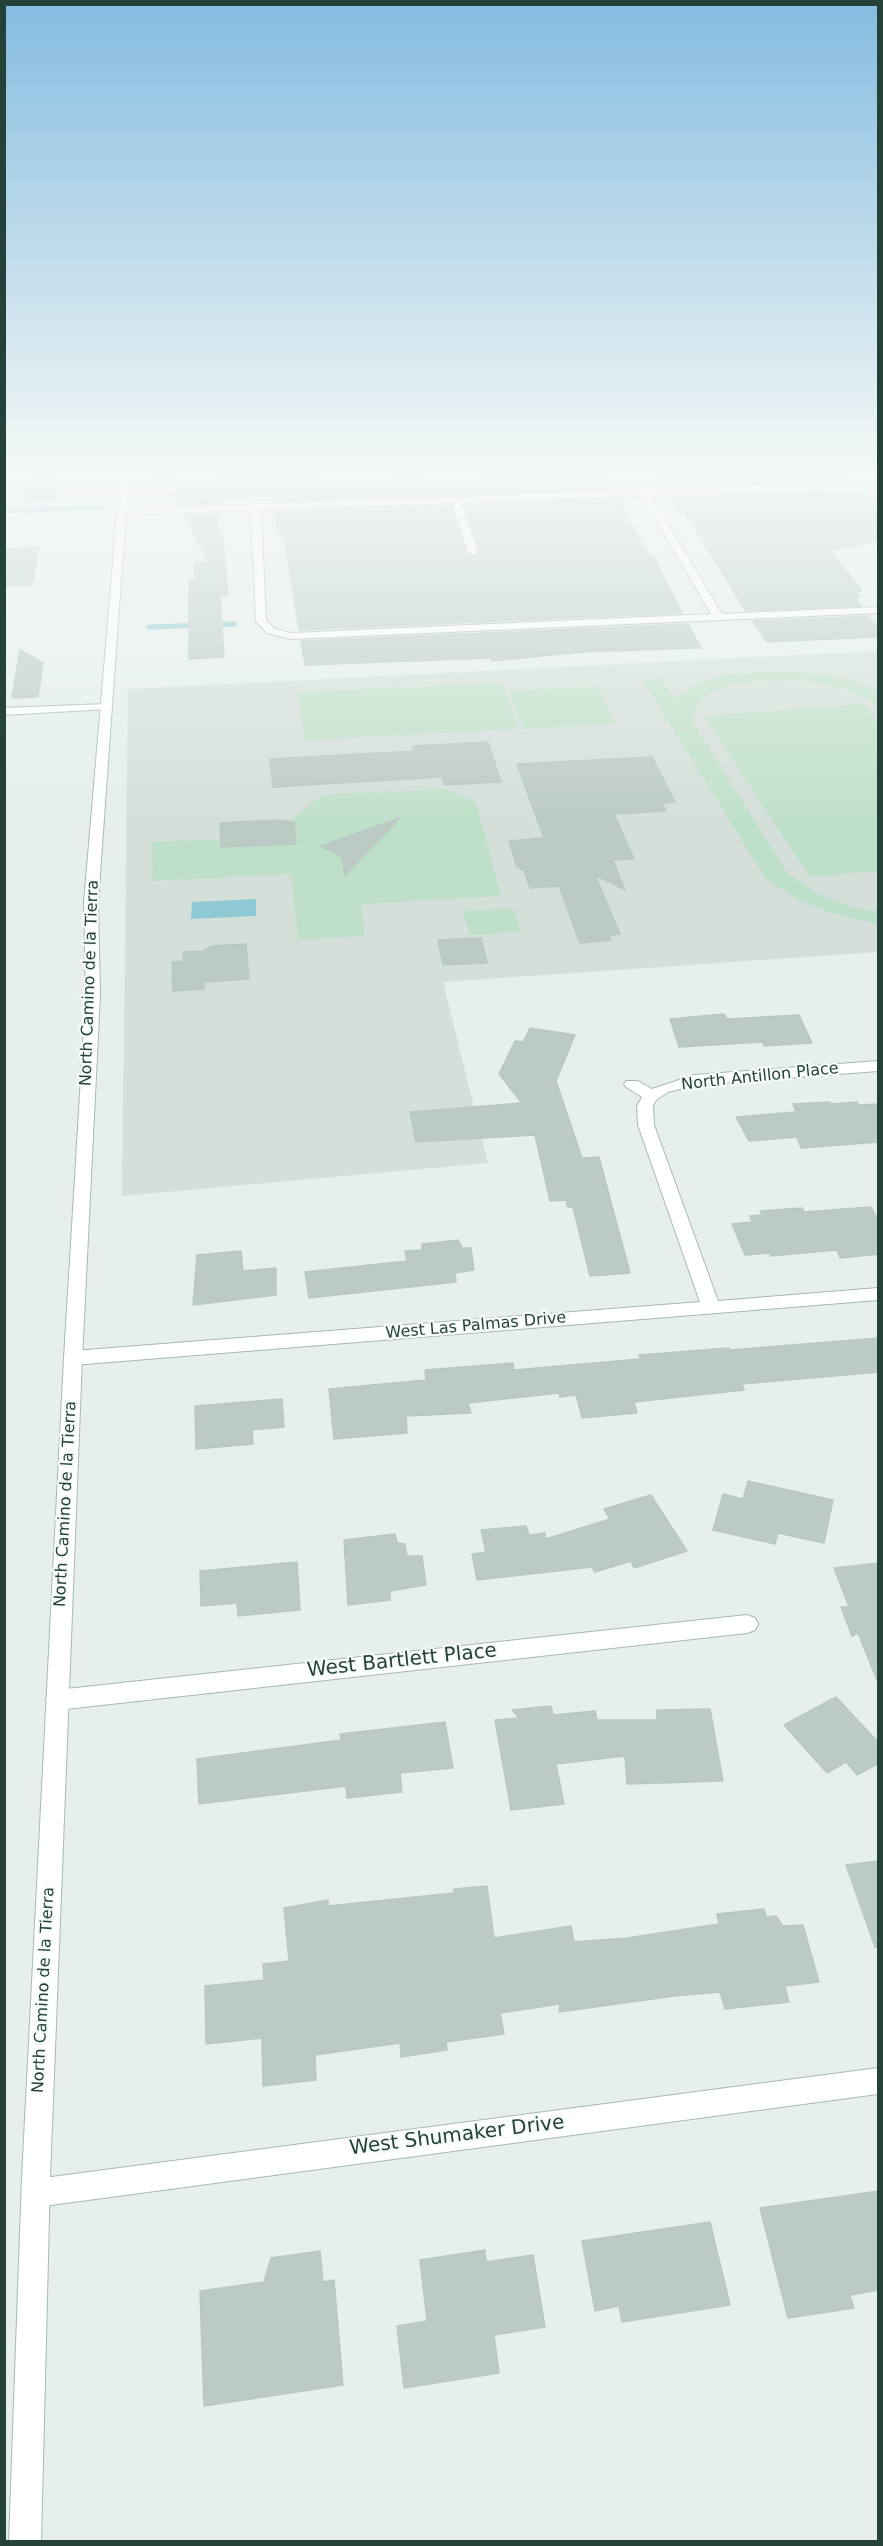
<!DOCTYPE html>
<style>
body{margin:0}
#map{position:relative;width:883px;height:2546px;overflow:hidden;background:#e6efeb;font-family:"DejaVu Sans",sans-serif}
canvas{display:block}
.frame{position:absolute;inset:0;border:6px solid #24423a;pointer-events:none}
</style>
<div id="map">
<canvas width="883" height="2546"></canvas>
<div class="frame"></div>
</div>
<script>
const ctx = document.querySelector('canvas').getContext('2d');
ctx.lineJoin = 'round';
function paint(path, color) {
  ctx.fillStyle = color;
  ctx.fill(path, 'evenodd');
}
function toPath(rows) {
  const path = new Path2D();
  for (const r of rows) {
    path.moveTo(r[0], r[1]);
    for (let i = 2; i < r.length; i += 2) path.lineTo(r[i], r[i + 1]);
  }
  return path;
}
function strokePath(path, color, width, dash) {
  ctx.strokeStyle = color;
  ctx.lineWidth = width;
  ctx.lineCap = dash ? 'butt' : 'round';
  ctx.setLineDash(dash || []);
  ctx.stroke(path);
}
function write(font, color, halo, rows, align = 'center') {
  ctx.font = font + ' "DejaVu Sans",sans-serif';
  ctx.lineWidth = 4.5;
  ctx.setLineDash([]);
  ctx.textBaseline = 'middle';
  ctx.strokeStyle = halo;
  ctx.fillStyle = color;
  for (const [text, x, y, turn = 0] of rows) {
    ctx.save();
    ctx.translate(x, y);
    ctx.rotate((+turn || 0) * Math.PI / 180);
    ctx.textAlign = isNaN(turn) ? turn : align;
    if (halo) ctx.strokeText(text, 0, 0);
    ctx.fillText(text, 0, 0);
    ctx.restore();
  }
}
const built = toPath([
 [878,651,878,952,443,982,488,1163,122,1196,128,689]
]);
const green = toPath([
 [754,672,793,672,825,675,863,684,878,692,878,706,868,699,844,689,812,682,775,680,734,684,707,694,696,707,692,721,787,873,818,894,851,907,878,911,878,924,832,913,799,900,766,879,642,679,660,678,674,699,691,687,722,676],
 [502,683,518,729,305,740,298,692],
 [597,686,615,724,523,729,509,691],
 [864,704,878,722,878,871,810,877,704,716],
 [444,789,476,802,501,896,361,904,365,936,298,940,291,874,152,881,153,842,220,839,221,847,295,844,293,819,323,795],
 [513,908,521,932,470,935,463,911]
]);
const water = toPath([
 [256,899,256,916,191,919,192,902]
]);
const stream = toPath([
 [152,480,188,468],
 [4,511,102,507],
 [149,627,235,624]
]);
const building = toPath([
 [33,468,60,468,55,499,25,499,33,468],
 [215,468,316,468,319,482,322,483,426,477,427,482,602,472,611,489,274,501,274,496,217,498,217,503,179,505,172,491,215,489,215,468],
 [707,468,841,468,854,483,817,482,666,487,656,471,707,468],
 [817,492,863,494,870,501,879,501,879,540,830,551,862,591,855,592,860,598,855,598,861,606,746,611,684,511,680,511,672,498,817,492],
 [617,499,649,555,653,555,682,613,299,630,286,548,288,537,282,537,281,533,277,533,275,512,450,505,466,553,474,557,480,551,464,505,617,499],
 [218,514,218,527,222,535,228,596,220,595,224,657,189,659,189,580,195,580,194,562,209,562,184,515,218,514],
 [39,547,32,585,4,586,4,549,39,547],
 [868,616,879,628,879,637,767,642,753,621,868,616],
 [688,624,701,648,583,652,492,661,491,658,305,665,301,641,688,624],
 [20,650,43,663,38,697,12,698,20,650],
 [488,742,501,782,444,785,442,777,273,787,270,759,414,751,413,746,488,742],
 [652,757,675,802,662,803,666,811,614,814,634,859,613,860,625,890,595,875,620,934,609,935,611,940,580,943,559,886,530,888,524,870,517,867,509,841,544,838,517,764,652,757],
 [400,818,345,875,342,857,321,846,400,818],
 [278,820,294,822,296,844,221,847,220,823,278,820],
 [481,938,487,963,443,965,438,940,481,938],
 [246,944,249,979,204,982,204,989,173,991,172,962,184,961,183,952,204,951,212,946,246,944],
 [724,1014,727,1019,799,1015,812,1043,764,1046,763,1042,679,1047,670,1019,724,1014],
 [530,1028,575,1035,556,1081,582,1158,599,1157,630,1273,590,1276,573,1207,568,1207,566,1200,550,1201,535,1135,416,1142,410,1112,522,1103,499,1074,515,1041,523,1042,530,1028],
 [830,1102,831,1104,857,1102,858,1105,879,1104,879,1142,801,1148,797,1137,749,1141,736,1117,796,1112,793,1104,830,1102],
 [871,1207,879,1222,879,1254,840,1258,837,1250,770,1256,771,1253,745,1255,732,1224,752,1222,750,1216,762,1215,760,1211,802,1208,804,1212,871,1207],
 [458,1240,462,1248,471,1248,474,1270,455,1273,456,1282,309,1298,305,1272,407,1261,405,1251,422,1250,422,1244,458,1240],
 [241,1251,243,1271,276,1268,276,1295,193,1305,197,1255,241,1251],
 [879,1338,879,1372,742,1384,744,1390,634,1402,637,1413,582,1418,576,1395,560,1397,559,1393,468,1403,471,1413,406,1416,407,1433,334,1439,329,1389,426,1380,425,1370,513,1363,514,1370,640,1359,639,1355,729,1348,730,1350,879,1338],
 [282,1399,284,1427,252,1430,253,1444,196,1449,195,1406,282,1399],
 [748,1481,833,1500,824,1543,778,1533,775,1544,713,1530,723,1494,743,1499,748,1481],
 [651,1495,687,1551,634,1568,631,1561,595,1572,592,1567,477,1580,472,1554,486,1552,481,1530,526,1526,529,1535,545,1533,546,1539,610,1519,604,1509,651,1495],
 [395,1534,397,1543,405,1544,407,1556,422,1556,426,1585,390,1591,390,1600,348,1605,344,1540,395,1534],
 [297,1562,300,1610,238,1616,237,1603,201,1606,200,1571,297,1562],
 [879,1563,879,1680,877,1680,858,1633,852,1636,841,1607,849,1607,834,1568,879,1563],
 [836,1697,879,1743,879,1763,857,1775,846,1762,827,1773,784,1725,836,1697],
 [551,1706,553,1715,595,1711,597,1720,657,1720,657,1710,710,1709,723,1781,627,1784,625,1756,556,1764,564,1804,511,1810,495,1720,519,1718,512,1710,551,1706],
 [445,1722,453,1768,400,1773,402,1792,347,1798,346,1786,199,1804,197,1759,341,1740,340,1734,445,1722],
 [879,1861,879,1947,875,1947,846,1865,879,1861],
 [487,1886,494,1938,571,1926,574,1942,627,1938,719,1924,717,1914,764,1909,766,1917,776,1916,783,1926,803,1925,819,1982,785,1986,789,2002,725,2009,720,1992,674,1996,559,2012,560,2004,500,2013,504,2034,446,2042,447,2050,401,2057,400,2043,315,2055,316,2080,263,2086,262,2038,206,2044,205,1986,264,1980,263,1964,289,1961,284,1908,328,1900,328,1906,454,1893,454,1889,487,1886],
 [879,2191,879,2290,850,2295,854,2308,788,2318,760,2208,879,2191],
 [710,2222,730,2305,622,2322,619,2306,595,2311,582,2241,710,2222],
 [485,2250,486,2262,533,2255,545,2327,494,2335,499,2373,404,2388,397,2326,427,2321,420,2260,485,2250],
 [320,2251,323,2282,334,2280,343,2385,204,2406,200,2291,264,2282,271,2258,320,2251]
]);
const street = toPath([
 [871,468,878,468,878,476,875,475,871,468],
 [817,484,878,486,878,492,817,490,651,496,722,614,878,607,878,613,291,639,267,633,256,621,251,510,123,515,118,512,123,509,817,484],
 [642,496,711,614,291,633,275,629,266,620,261,510,452,503,468,552,473,555,478,552,461,503,642,496],
 [105,704,111,707,109,709,4,715,4,708,105,704],
 [878,1061,878,1071,695,1085,668,1092,656,1100,653,1106,654,1125,718,1301,878,1288,878,1300,73,1365,66,1363,64,1358,66,1353,73,1351,700,1302,638,1125,637,1106,642,1097,626,1087,624,1084,626,1081,638,1081,652,1089,694,1075,878,1061],
 [747,1615,755,1618,758,1624,755,1630,747,1633,57,1710,49,1707,46,1700,49,1693,57,1690,747,1615],
 [878,2068,878,2094,36,2207,26,2203,22,2193,26,2183,36,2179,878,2068]
]);
const secondary = toPath([
 [121,468,129,468,98,902,100,995,82,1358,50,2177,41,2542,9,2542,22,2177,64,1358,86,995,84,902,121,468]
]);
const streetNames = [
 ["North Camino de la Tierra",90,983,-88],
 ["North Antillon Place",760,1077,-6],
 ["West Las Palmas Drive",476,1326,-5],
 ["North Camino de la Tierra",66,1504,-87],
 ["North Camino de la Tierra",44,1990,-87]
];
const nearStreetnames = [
 ["West Bartlett Place",402,1661,-6],
 ["West Shumaker Drive",457,2136,-7]
];
paint(built, '#d4dfda');
paint(green, '#bfe0c8');
paint(water, '#8ec9d4');
strokePath(stream, '#8ec9d4', 5);
paint(building, '#bbcac4');
strokePath(building, '#b8c9c2', 1.5);
strokePath(street, '#a8b8b2', 2);
strokePath(secondary, '#a4bbb3', 2);
paint(street, '#fff');
paint(secondary, '#fff');
const sky = ctx.createLinearGradient(0, 0, 0, 825);
sky.addColorStop(0, '#84bce0');
sky.addColorStop(0.57, '#f4f8f6');
sky.addColorStop(1, '#f4f8f600');
ctx.fillStyle = sky;
ctx.fillRect(0, 0, 883, 825);
write('16px', '#24423a', '#f7fbf9', streetNames);
write('20px', '#24423a', '#f7fbf9', nearStreetnames);
</script>
